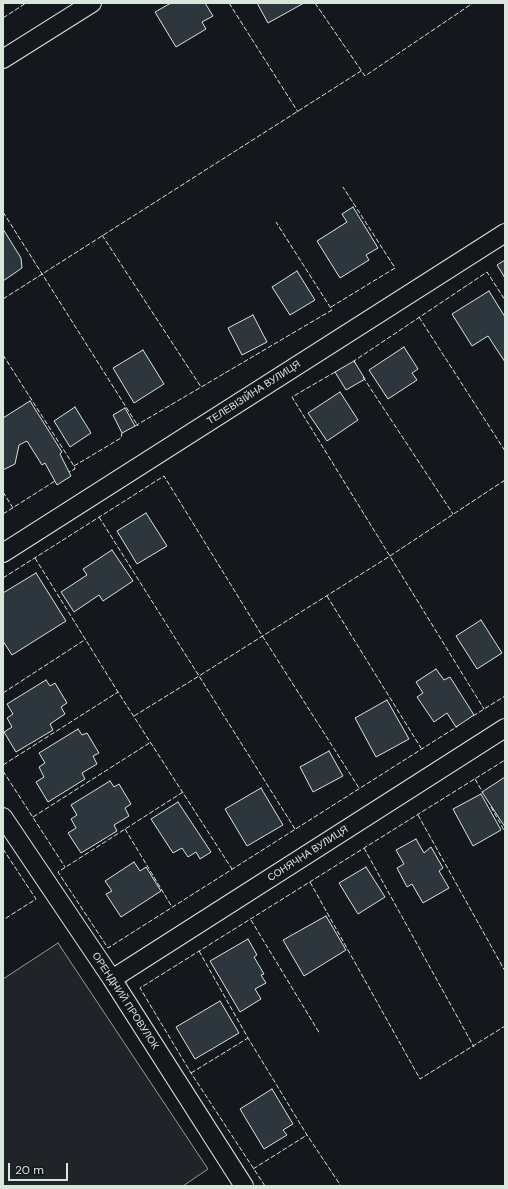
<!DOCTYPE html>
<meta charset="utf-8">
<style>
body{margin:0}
#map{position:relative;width:508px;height:1189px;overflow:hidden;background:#14181c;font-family:"DM Sans",sans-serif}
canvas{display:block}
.frame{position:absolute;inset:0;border:4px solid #d8e6dc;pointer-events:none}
.scale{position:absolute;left:8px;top:1163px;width:60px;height:18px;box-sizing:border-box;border:2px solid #d8e6dc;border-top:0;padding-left:5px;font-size:12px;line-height:14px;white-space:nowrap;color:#d8e6dc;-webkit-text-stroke:3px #14181c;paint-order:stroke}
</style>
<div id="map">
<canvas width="508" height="1189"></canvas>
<div class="frame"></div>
<div class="scale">20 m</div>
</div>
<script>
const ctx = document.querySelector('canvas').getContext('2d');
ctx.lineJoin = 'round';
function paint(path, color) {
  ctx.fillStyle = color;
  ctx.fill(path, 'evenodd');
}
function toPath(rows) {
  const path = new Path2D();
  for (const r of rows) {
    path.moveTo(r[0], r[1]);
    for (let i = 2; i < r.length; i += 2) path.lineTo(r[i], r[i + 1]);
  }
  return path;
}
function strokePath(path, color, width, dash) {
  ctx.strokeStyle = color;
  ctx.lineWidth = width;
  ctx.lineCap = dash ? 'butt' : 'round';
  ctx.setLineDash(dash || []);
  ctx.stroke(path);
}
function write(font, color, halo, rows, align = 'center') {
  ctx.font = font + ' "DM Sans",sans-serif';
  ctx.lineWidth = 3;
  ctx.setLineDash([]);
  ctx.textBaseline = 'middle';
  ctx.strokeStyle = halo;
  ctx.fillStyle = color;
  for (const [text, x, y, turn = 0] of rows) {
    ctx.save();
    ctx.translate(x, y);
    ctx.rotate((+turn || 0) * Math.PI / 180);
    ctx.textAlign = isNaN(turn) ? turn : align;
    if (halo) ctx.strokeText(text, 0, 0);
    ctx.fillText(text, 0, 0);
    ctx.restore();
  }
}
const green = toPath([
 [58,943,208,1169,183,1186,3,1186,3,979,58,943]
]);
const building = toPath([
 [171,3,205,3,213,16,202,22,206,29,176,47,155,12,171,3],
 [257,3,304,3,268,23,257,3],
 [353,207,378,248,366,255,369,260,340,278,317,241,347,222,342,214,353,207],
 [3,229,21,258,22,268,3,281,3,229],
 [505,260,505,278,497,265,505,260],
 [297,271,315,300,290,315,272,287,297,271],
 [489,291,505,317,505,362,488,336,472,346,452,314,489,291],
 [253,315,267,342,242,355,228,328,253,315],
 [404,347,418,369,412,373,417,380,388,399,369,370,404,347],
 [143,350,164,384,134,403,113,368,143,350],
 [354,361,365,379,346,390,335,372,354,361],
 [340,392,358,420,327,441,308,413,340,392],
 [30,401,62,452,60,454,71,476,57,485,45,463,42,465,27,441,19,445,15,464,3,470,3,418,30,401],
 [75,407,91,433,70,447,54,421,75,407],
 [125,408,135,426,122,433,113,415,125,408],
 [146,513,167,546,137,564,117,531,146,513],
 [112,550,133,581,103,601,99,595,74,612,61,592,87,575,83,569,112,550],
 [36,573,66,621,12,655,3,641,3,593,36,573],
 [481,620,502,653,477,669,456,636,481,620],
 [436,669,444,680,450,677,474,715,456,727,447,713,434,722,417,697,423,693,416,682,436,669],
 [46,680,50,686,55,683,67,703,61,707,65,714,50,724,53,730,16,752,4,732,12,727,7,718,13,714,7,704,46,680],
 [387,700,409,739,376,757,355,718,387,700],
 [78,729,82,735,87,733,99,753,93,756,97,764,82,773,85,779,48,802,36,782,44,777,39,767,45,763,39,753,78,729],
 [329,751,343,776,313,792,300,767,329,751],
 [505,777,505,827,482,792,505,777],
 [110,781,114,787,119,784,131,804,125,808,129,816,114,825,117,831,81,853,68,833,76,828,71,819,77,815,71,805,110,781],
 [261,788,283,825,247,846,225,809,261,788],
 [481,794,501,830,473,846,453,809,481,794],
 [178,802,211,852,200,859,196,852,188,857,182,848,173,853,151,819,178,802],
 [416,839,424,853,431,847,443,868,439,871,449,888,423,903,412,884,407,887,397,868,404,864,396,850,416,839],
 [134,862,140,871,146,867,161,891,121,917,106,894,112,891,105,881,134,862],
 [366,867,385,897,358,914,339,883,366,867],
 [326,916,346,950,304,976,283,940,326,916],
 [248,939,257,955,254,957,264,974,261,975,266,983,255,989,261,999,240,1012,210,961,248,939],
 [220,1001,239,1033,195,1059,176,1027,220,1001],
 [272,1089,293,1124,283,1130,287,1135,264,1149,240,1109,272,1089]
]);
const street = toPath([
 [3,59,92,3],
 [3,553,505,233],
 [3,817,112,979,244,1186],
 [112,979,505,728]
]);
const fence = toPath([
 [229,3,298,112],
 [315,3,365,76,473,3],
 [133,4,134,3],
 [3,18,26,3],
 [3,212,138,426],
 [102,235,201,387],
 [3,299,361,71],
 [331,307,395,268,343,187],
 [419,317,505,451],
 [3,355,74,466,75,469,69,472],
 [355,363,354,361,487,272,505,300],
 [335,372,292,397,484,709],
 [363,377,453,514],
 [135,426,332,310,276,222],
 [74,466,121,438,122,433],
 [3,492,13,508],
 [3,514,55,481],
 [99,517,199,676,134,716],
 [35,558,118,692,232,869],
 [3,578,164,476,263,637,359,788],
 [327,596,421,748],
 [3,693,86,639],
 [473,716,505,696],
 [3,765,118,692],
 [3,771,65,867],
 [475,779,483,793],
 [183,792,58,872,108,948,458,726],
 [491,807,505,832],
 [418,815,505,971],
 [33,817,151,742],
 [125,829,172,907],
 [295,829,199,676,390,556,505,480],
 [364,848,474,1047],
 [3,849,36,899,3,920],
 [310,882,420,1079,505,1026],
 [251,920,320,1034],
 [199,951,248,1038,307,1135,341,1186],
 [191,1073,248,1038],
 [253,1169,307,1135],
 [265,1186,191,1073,140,988,505,760]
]);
const streetNames = [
 ["ТЕЛЕВІЗІЙНА ВУЛИЦЯ",254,393,-33],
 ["СОНЯЧНА ВУЛИЦЯ",308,854,-33],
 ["ОРЕНДНИЙ ПРОВУЛОК",125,1001,57]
];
paint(green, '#202428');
strokePath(green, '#939e99', 1);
paint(building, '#2c363c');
strokePath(building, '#d8e6dc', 1);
strokePath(street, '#d8e6dc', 20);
strokePath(street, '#14181c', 18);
strokePath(fence, '#d8e6dc', 1, [5, 2]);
write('10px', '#d8e6dc', '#14181c', streetNames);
</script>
